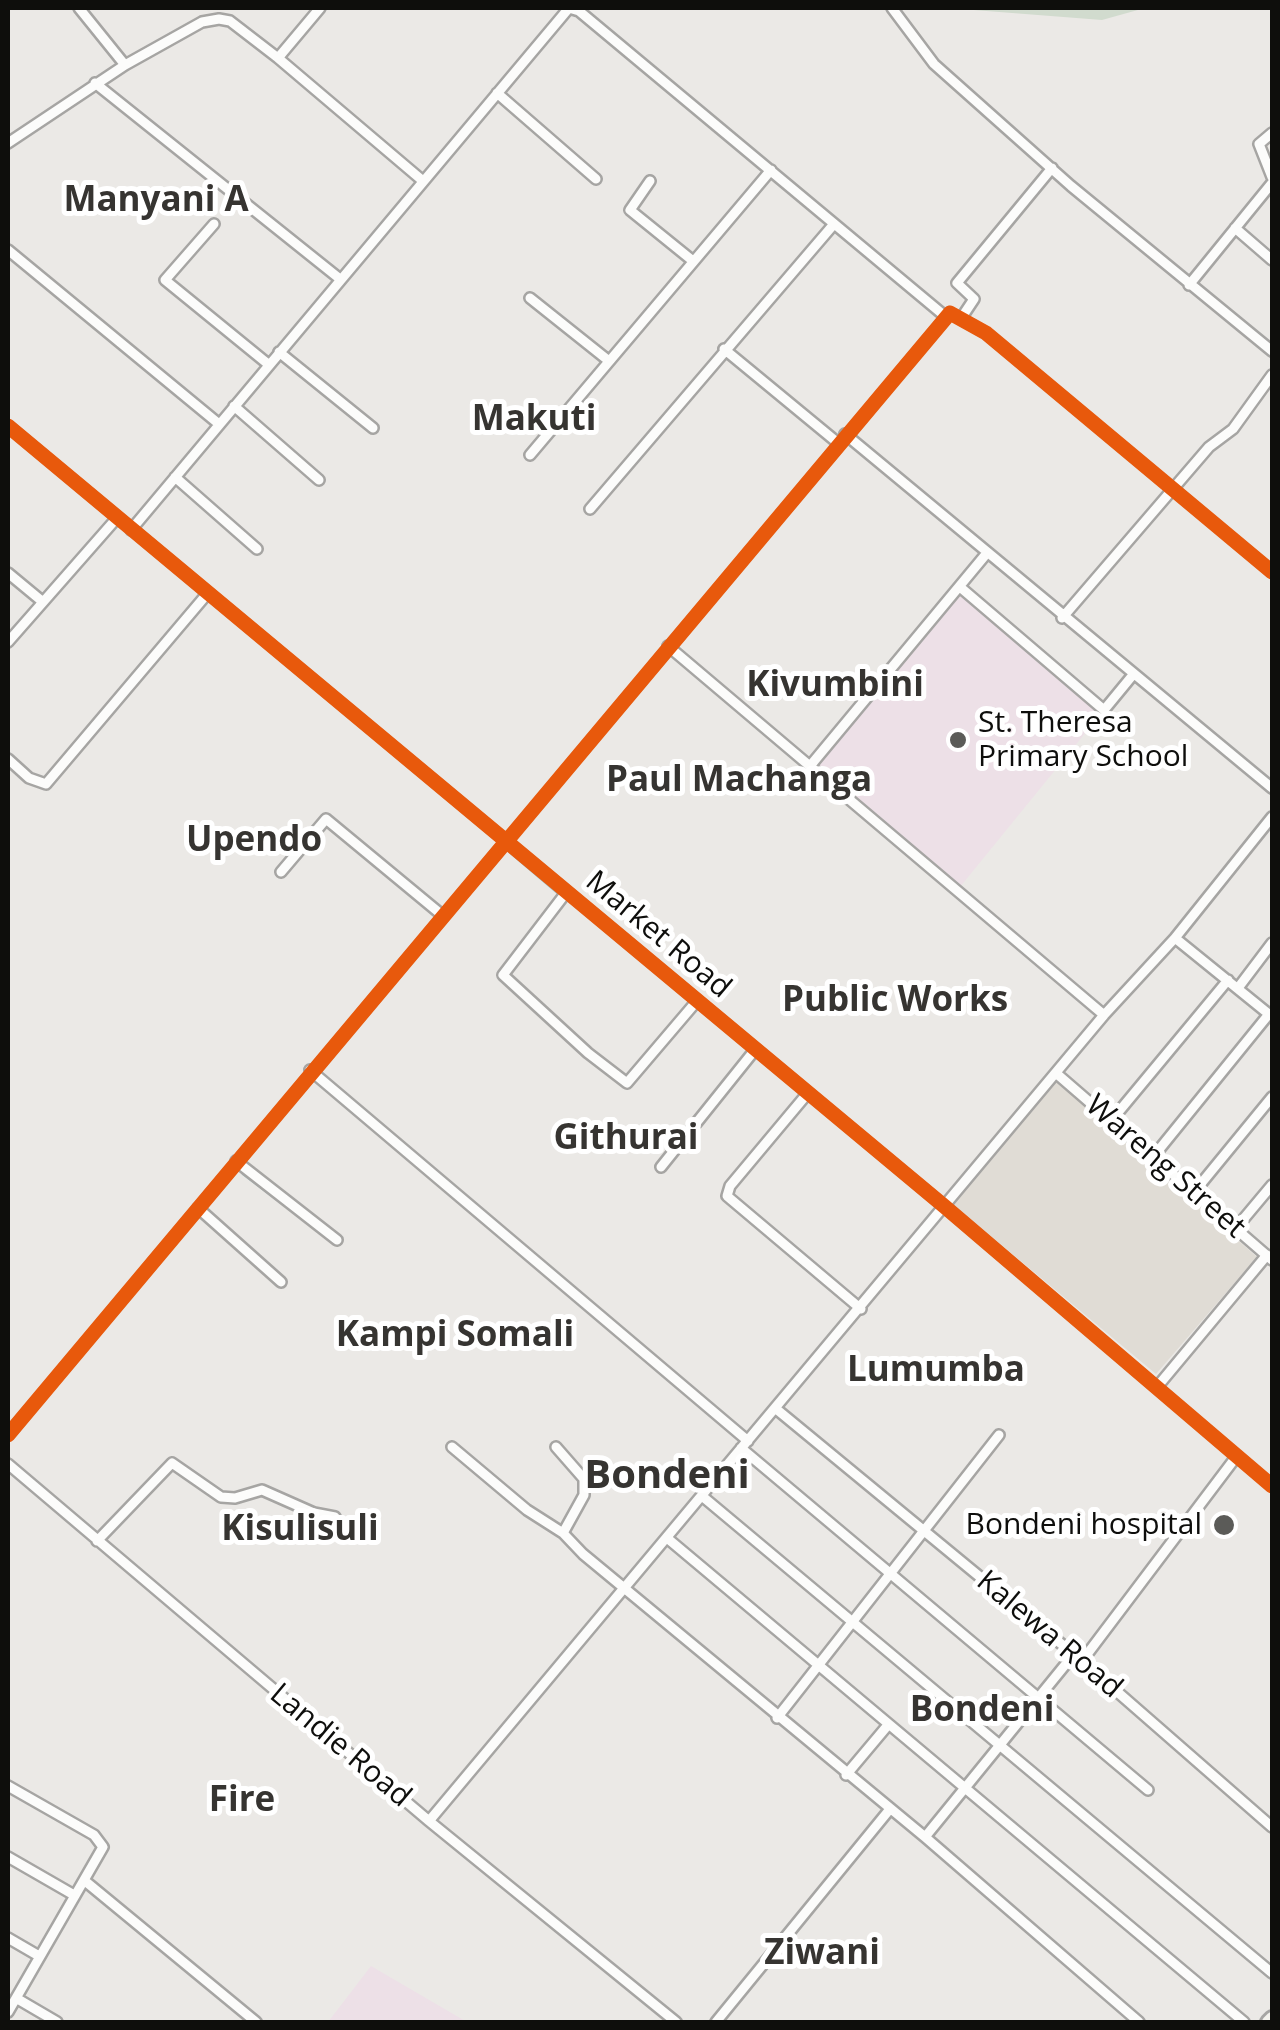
<!DOCTYPE html>
<style>
body{margin:0}
#map{position:relative;width:1280px;height:2030px;overflow:hidden;background:#ebe9e6;font-family:"Open Sans",sans-serif}
canvas{display:block}
.frame{position:absolute;inset:0;border:10px solid #0e0e0c;pointer-events:none}
</style>
<div id="map">
<canvas width="1280" height="2030"></canvas>
<div class="frame"></div>
</div>
<script>
const ctx = document.querySelector('canvas').getContext('2d');
ctx.lineJoin = 'round';
function paint(path, color) {
  ctx.fillStyle = color;
  ctx.fill(path, 'evenodd');
}
function toPath(rows) {
  const path = new Path2D();
  for (const r of rows) {
    path.moveTo(r[0], r[1]);
    for (let i = 2; i < r.length; i += 2) path.lineTo(r[i], r[i + 1]);
  }
  return path;
}
function strokePath(path, color, width, dash) {
  ctx.strokeStyle = color;
  ctx.lineWidth = width;
  ctx.lineCap = dash ? 'butt' : 'round';
  ctx.setLineDash(dash || []);
  ctx.stroke(path);
}
function write(font, color, halo, rows, align = 'center') {
  ctx.font = font + ' "Open Sans",sans-serif';
  ctx.lineWidth = 10;
  ctx.setLineDash([]);
  ctx.textBaseline = 'middle';
  ctx.strokeStyle = halo;
  ctx.fillStyle = color;
  for (const [text, x, y, turn = 0] of rows) {
    ctx.save();
    ctx.translate(x, y);
    ctx.rotate((+turn || 0) * Math.PI / 180);
    ctx.textAlign = isNaN(turn) ? turn : align;
    if (halo) ctx.strokeText(text, 0, 0);
    ctx.fillText(text, 0, 0);
    ctx.restore();
  }
}
const built = toPath([
 [1056,1080,1257,1257,1156,1374,950,1202]
]);
const education = toPath([
 [961,592,1100,715,960,887,816,766],
 [371,1966,467,2022,328,2022]
]);
const green = toPath([
 [948,8,1145,8,1102,20]
]);
const stream = toPath([
 [506,849,560,895],
 [243,1174,280,1202]
]);
const street = toPath([
 [79,8,125,65],
 [892,8,934,64,1071,186,1272,351],
 [278,58,320,8],
 [95,83,340,279],
 [497,93,596,179],
 [1272,133,1259,144,1272,177],
 [8,143,125,65,202,22,219,19,230,21,278,58,423,181],
 [650,181,630,210,693,261],
 [214,224,165,280,268,364],
 [1235,228,1272,260],
 [8,250,219,424],
 [1189,285,1272,183],
 [530,298,609,361],
 [962,317,974,299,957,283,1052,168],
 [724,349,838,443],
 [279,352,373,428],
 [234,406,319,480],
 [8,426,944,1206,1272,1486],
 [845,434,1272,788],
 [530,455,771,170],
 [175,477,257,549],
 [590,509,834,224],
 [131,530,569,8,579,11,946,317],
 [8,573,43,602],
 [960,587,1104,710,1132,676],
 [1062,618,1209,447,1233,429,1272,375],
 [8,642,116,519],
 [668,646,1104,1015],
 [8,759,29,778,46,784,207,594],
 [810,766,987,553],
 [281,872,326,819,442,915],
 [565,894,503,975,588,1053,627,1083,696,1002],
 [1175,938,1270,1015],
 [1238,988,1272,943],
 [310,1070,748,1441],
 [1057,1074,1272,1260],
 [807,1094,730,1186,727,1196,861,1309],
 [1111,1121,1228,980],
 [1153,1157,1269,1014],
 [236,1161,337,1240],
 [661,1167,754,1051],
 [1195,1191,1272,1097],
 [198,1208,281,1282],
 [1236,1228,1272,1185],
 [1157,1387,1267,1255],
 [775,1408,1082,1661,1272,1827],
 [8,1435,950,313,986,333,1272,572],
 [452,1447,527,1510,563,1533],
 [556,1447,584,1479,584,1495,563,1533,583,1554,925,1837,1139,2022],
 [741,1448,1148,1790],
 [8,1464,429,1821,676,2022],
 [702,1496,1272,1973],
 [667,1538,1244,2022],
 [97,1541,172,1463,221,1497,235,1498,262,1490,314,1513,335,1517],
 [1082,1661,1236,1457],
 [777,1718,999,1435],
 [846,1775,888,1725],
 [8,1786,94,1835,103,1847,8,2012],
 [429,1821,1104,1015,1175,938,1272,817],
 [925,1837,1074,1654],
 [8,1857,74,1895],
 [85,1881,256,2022],
 [8,1938,39,1956],
 [16,1998,57,2022],
 [716,2022,890,1809]
]);
const secondary = toPath([
 [1268,2022,1272,2018]
]);
const cycleway = toPath([
 [8,426,944,1206,1272,1486],
 [8,1435,950,313,986,333,1272,572]
]);
const markers = [
 [958,740,10,"#5b5b58"],
 [1224,1525,12,"#5b5b58"]
];
const poiNames = [
 ["St. Theresa",978,723],
 ["Primary School",978,757],
 ["Bondeni hospital",1202,1525,"right"]
];
const streetNames = [
 ["Market Road",658,935,40],
 ["Wareng Street",1165,1167,41],
 ["Kalewa Road",1049,1635,40],
 ["Landie Road",340,1746,40]
];
const quarterNames = [
 ["Manyani A",156,201],
 ["Makuti",534,420],
 ["Kivumbini",835,686],
 ["Paul Machanga",739,781],
 ["Upendo",254,841],
 ["Public Works",895,1001],
 ["Githurai",626,1139],
 ["Kampi Somali",455,1336],
 ["Lumumba",936,1371],
 ["Kisulisuli",300,1530],
 ["Bondeni",982,1711],
 ["Fire",242,1801],
 ["Ziwani",822,1954]
];
const districtNames = [
 ["Bondeni",667,1477]
];
paint(built, '#e0dcd5');
paint(education, '#ede0e7');
paint(green, '#d1dbce');
strokePath(stream, '#9dbfc5', 2.5);
strokePath(street, '#a6a5a3', 14);
strokePath(secondary, '#a6a5a3', 18);
strokePath(street, '#fcfcfb', 9);
strokePath(secondary, '#f3f1ec', 12);
strokePath(cycleway, '#e8590c', 15);
for (const [x, y, r, color] of markers) {
  const dot = new Path2D();
  dot.arc(x, y, r, 0, 2 * Math.PI);
  ctx.fillStyle = color;
  ctx.fill(dot);
  strokePath(dot, '#fff', 4);
}
write('30px', '#0e0e0c', '#fff', poiNames, 'left');
write('30px', '#0e0e0c', '#fff', streetNames);
write('bold 35px', '#363431', '#fff', quarterNames);
write('bold 40px', '#363431', '#fff', districtNames);
</script>
